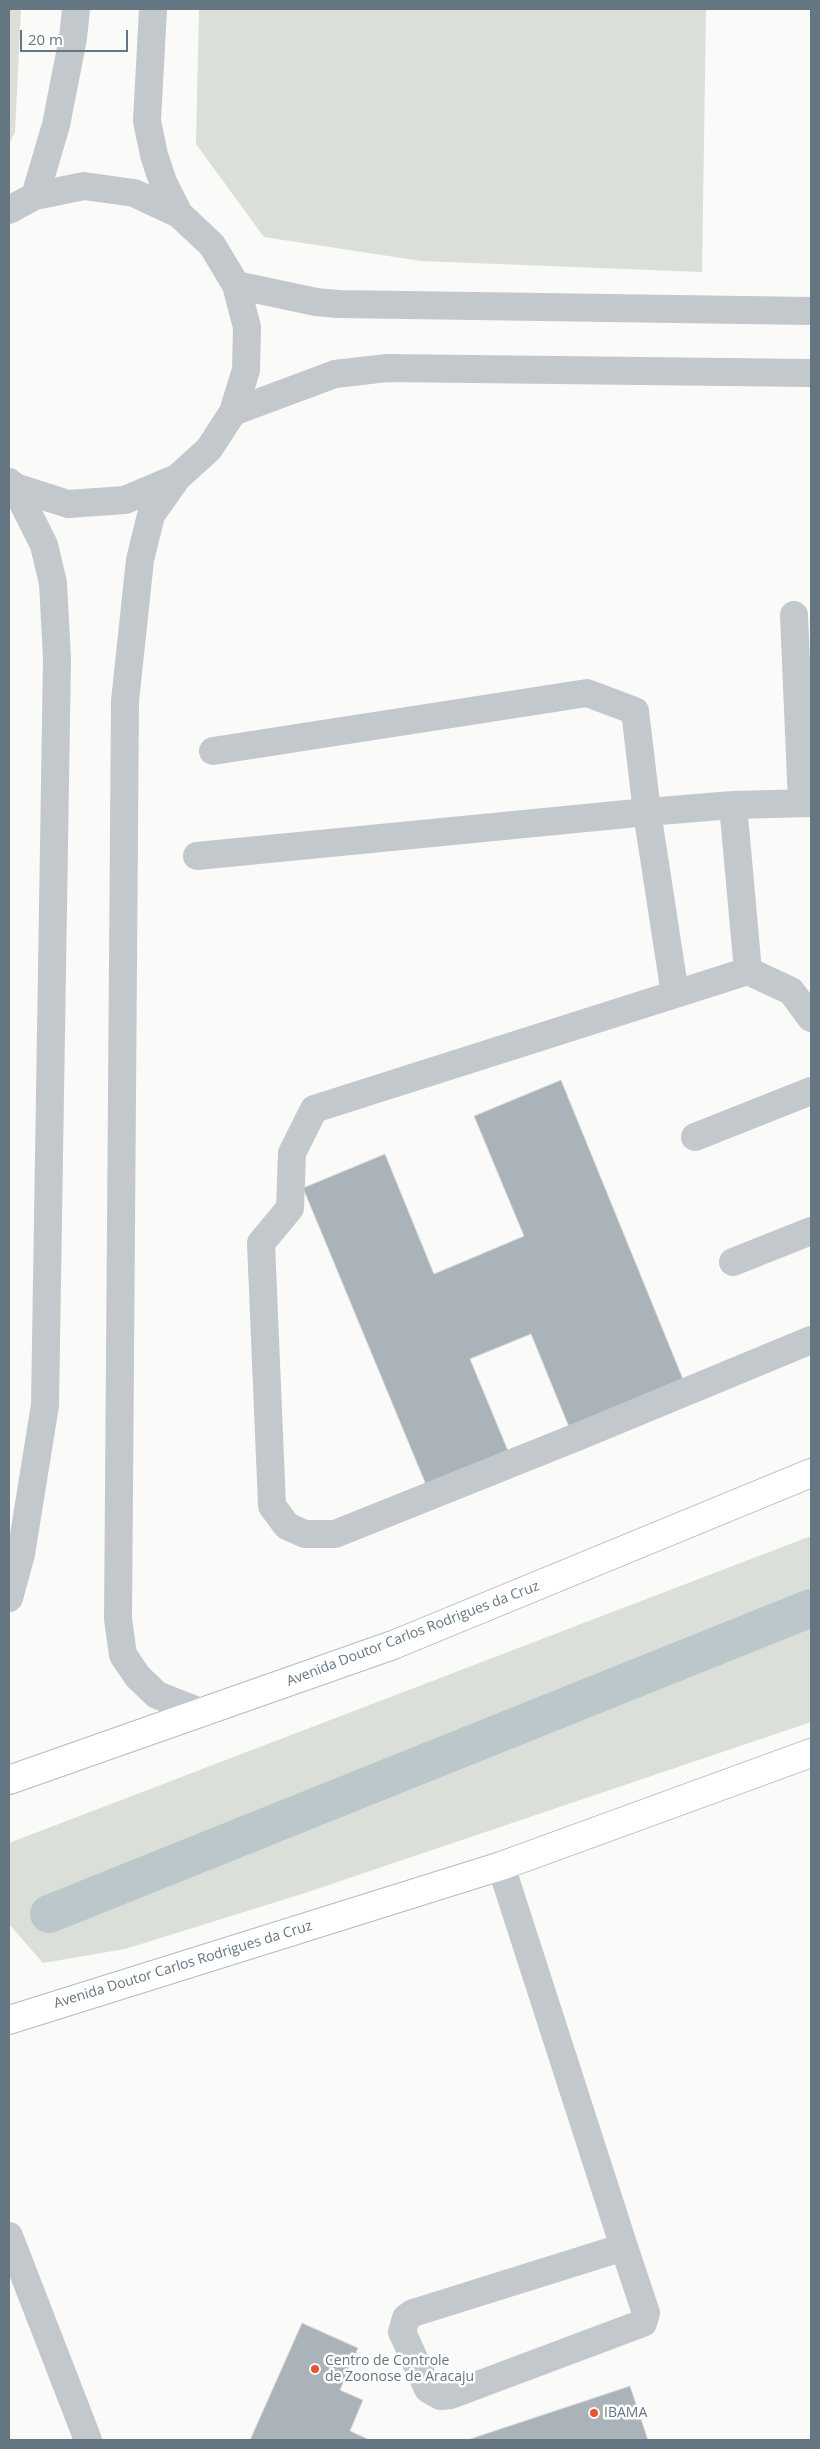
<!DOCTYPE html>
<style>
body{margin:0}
#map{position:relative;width:820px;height:2449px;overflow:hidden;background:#fafaf8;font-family:"Open Sans",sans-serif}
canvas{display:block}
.frame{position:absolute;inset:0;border:10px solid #657683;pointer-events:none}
.scale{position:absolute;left:20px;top:30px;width:108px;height:22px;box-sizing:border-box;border:2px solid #657683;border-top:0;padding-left:6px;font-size:15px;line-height:18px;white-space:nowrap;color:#657683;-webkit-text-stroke:4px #fff;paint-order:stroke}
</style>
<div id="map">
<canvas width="820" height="2449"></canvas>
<div class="frame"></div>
<div class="scale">20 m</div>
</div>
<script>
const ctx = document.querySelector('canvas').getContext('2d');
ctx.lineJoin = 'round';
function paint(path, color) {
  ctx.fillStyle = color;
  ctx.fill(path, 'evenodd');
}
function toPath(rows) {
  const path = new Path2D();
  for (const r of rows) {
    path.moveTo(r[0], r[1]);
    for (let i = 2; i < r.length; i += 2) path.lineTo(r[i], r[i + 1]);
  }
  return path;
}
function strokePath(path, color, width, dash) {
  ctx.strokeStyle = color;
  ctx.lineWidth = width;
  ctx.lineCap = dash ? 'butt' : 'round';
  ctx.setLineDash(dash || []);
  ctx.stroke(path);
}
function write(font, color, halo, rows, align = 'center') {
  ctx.font = font + ' "Open Sans",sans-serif';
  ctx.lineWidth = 5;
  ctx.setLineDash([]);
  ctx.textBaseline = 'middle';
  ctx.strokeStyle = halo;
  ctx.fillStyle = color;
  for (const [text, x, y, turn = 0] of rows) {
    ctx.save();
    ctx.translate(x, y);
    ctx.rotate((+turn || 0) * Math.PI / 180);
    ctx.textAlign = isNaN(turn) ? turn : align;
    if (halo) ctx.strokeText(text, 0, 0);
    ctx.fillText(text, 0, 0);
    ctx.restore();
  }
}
const green = toPath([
 [9,9,21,9,15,132,9,145],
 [199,9,706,9,702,272,421,261,264,237,196,144],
 [811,1536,811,1722,305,1893,125,1949,43,1963,9,1924,9,1843]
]);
const canal = toPath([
 [49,1914,811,1608]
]);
const building = toPath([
 [561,1080,685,1384,571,1432,531,1334,470,1359,511,1458,429,1492,303,1188,385,1154,434,1274,524,1236,474,1116,561,1080],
 [302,2323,358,2348,340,2390,363,2400,350,2431,370,2440,250,2440,302,2323],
 [630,2386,648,2440,467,2440,630,2386]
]);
const minor = toPath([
 [153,9,147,121,154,155,163,182,179,214],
 [35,196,56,125,73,38,76,9],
 [9,210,35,196,84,186,134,193,179,214,212,245,236,285,247,327,246,370,233,412,209,449,177,478,125,500,68,504,15,487,9,482],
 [236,285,316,302,338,304,811,311],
 [233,412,335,374,387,368,811,373],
 [177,478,151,515,140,560,125,701,118,1619,123,1655,138,1677,157,1695,203,1713],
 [794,615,802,803],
 [213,751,587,693,635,711,647,812,675,994],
 [733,805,748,971],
 [197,856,647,812,733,805,811,803],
 [811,1018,791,991,748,971,314,1109,292,1153,290,1208,261,1243,272,1506,287,1526,305,1534,335,1534,577,1437,811,1340],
 [695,1137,811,1091],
 [733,1262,811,1231],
 [9,1598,21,1554,45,1405,57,658,53,583,44,545,15,487],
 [501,1866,624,2247,413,2313,406,2318,402,2332,428,2389,440,2396,451,2395,643,2323,646,2313,624,2247],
 [9,2236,88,2440]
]);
const major = toPath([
 [9,1780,393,1645,811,1473],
 [9,2020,501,1866,811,1753]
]);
const markers = [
 [315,2369,5,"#e4572e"],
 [594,2413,5,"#e4572e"]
];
const streetNames = [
 ["Avenida Doutor Carlos Rodrigues da Cruz",413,1634,-21],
 ["Avenida Doutor Carlos Rodrigues da Cruz",183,1965,-17]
];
const poiNames = [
 ["Centro de Controle",325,2361],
 ["de Zoonose de Aracaju",325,2377],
 ["IBAMA",604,2413]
];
paint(green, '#dadfd7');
strokePath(canal, '#bbc7cb', 38);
paint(building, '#aab3b9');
strokePath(building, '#dcdcda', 1);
strokePath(major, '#b5babe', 30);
strokePath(minor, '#c3c8cc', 28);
strokePath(major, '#fff', 28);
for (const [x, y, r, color] of markers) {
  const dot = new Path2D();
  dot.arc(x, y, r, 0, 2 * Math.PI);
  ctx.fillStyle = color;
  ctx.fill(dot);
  strokePath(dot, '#fff', 2);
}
write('14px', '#657683', '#fff', streetNames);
write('14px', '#657683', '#fff', poiNames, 'left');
</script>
